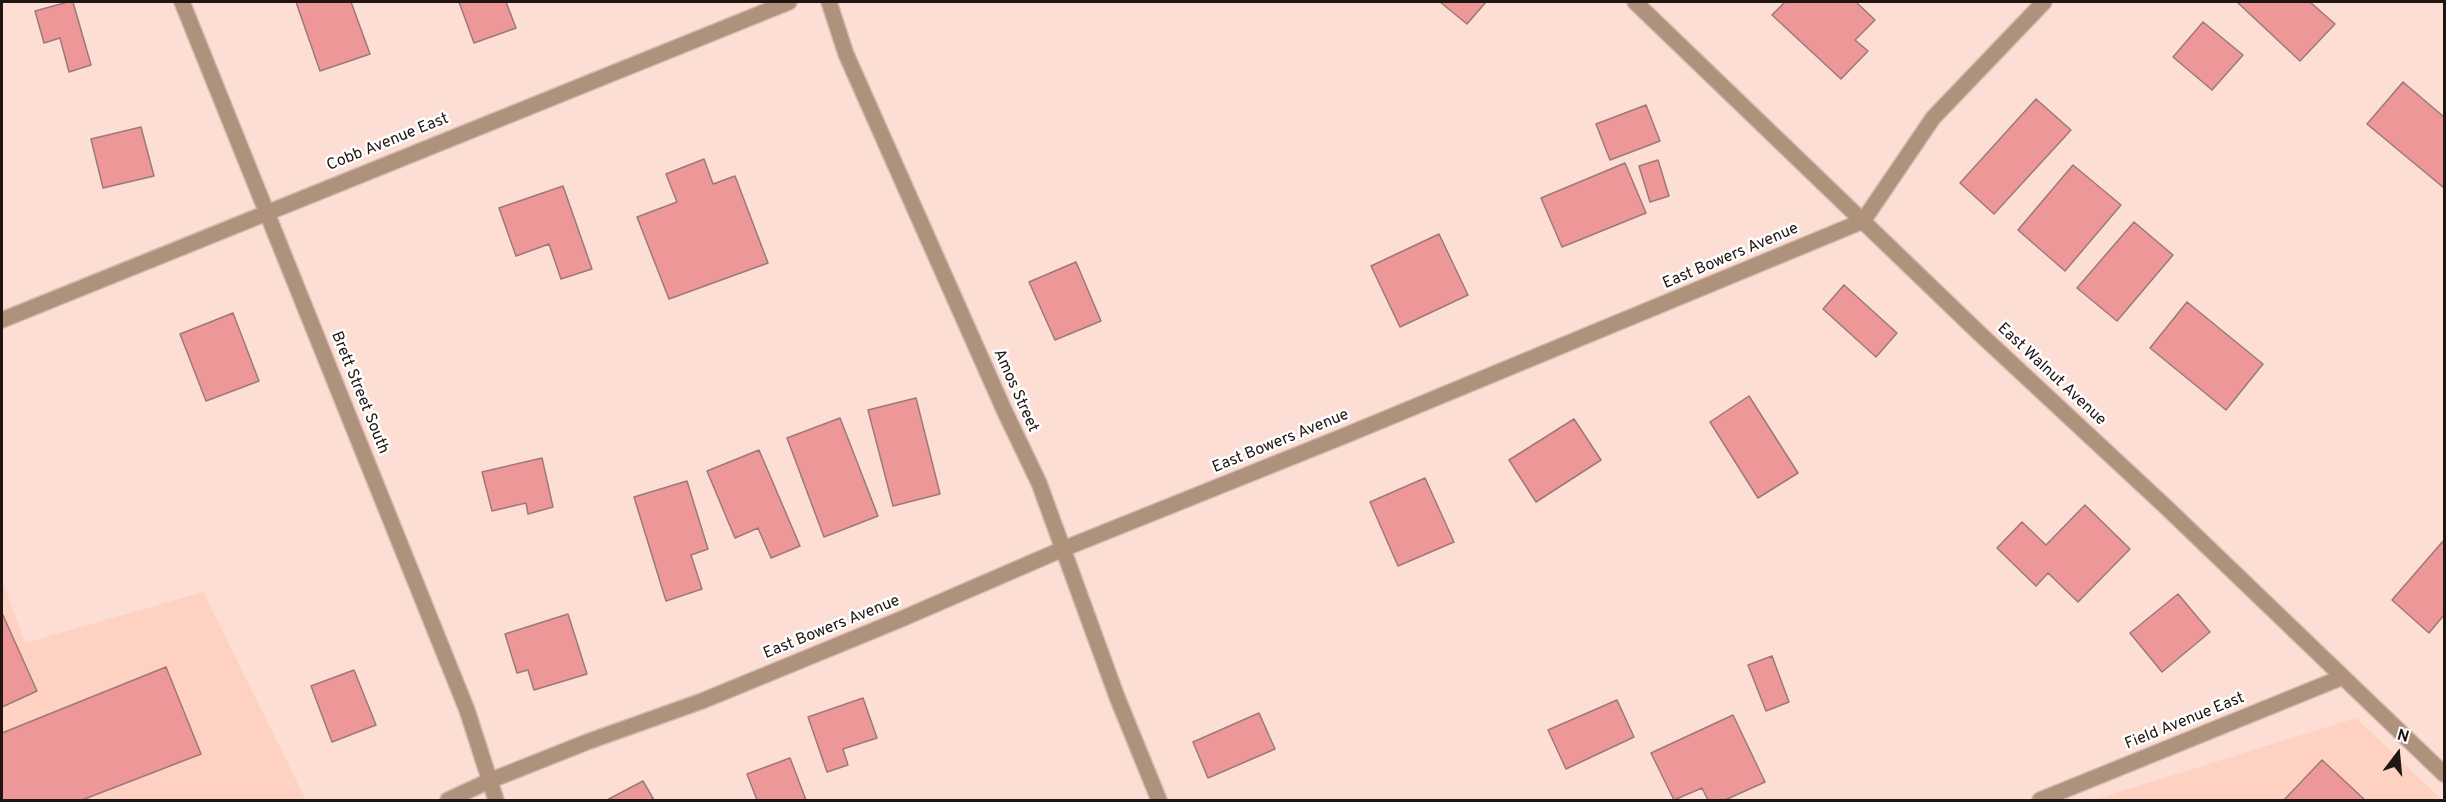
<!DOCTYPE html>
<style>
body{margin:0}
#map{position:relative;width:2446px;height:802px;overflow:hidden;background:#fcded4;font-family:Overpass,sans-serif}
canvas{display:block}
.frame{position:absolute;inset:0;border:3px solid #211511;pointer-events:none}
.north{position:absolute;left:2368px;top:724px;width:60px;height:60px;-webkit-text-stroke:4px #fff;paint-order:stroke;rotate:16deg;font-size:16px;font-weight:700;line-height:24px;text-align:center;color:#211511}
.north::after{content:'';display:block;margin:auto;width:21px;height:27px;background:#211511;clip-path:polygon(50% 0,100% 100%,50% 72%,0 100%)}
</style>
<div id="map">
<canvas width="2446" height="802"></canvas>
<div class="frame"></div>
<div class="north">N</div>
</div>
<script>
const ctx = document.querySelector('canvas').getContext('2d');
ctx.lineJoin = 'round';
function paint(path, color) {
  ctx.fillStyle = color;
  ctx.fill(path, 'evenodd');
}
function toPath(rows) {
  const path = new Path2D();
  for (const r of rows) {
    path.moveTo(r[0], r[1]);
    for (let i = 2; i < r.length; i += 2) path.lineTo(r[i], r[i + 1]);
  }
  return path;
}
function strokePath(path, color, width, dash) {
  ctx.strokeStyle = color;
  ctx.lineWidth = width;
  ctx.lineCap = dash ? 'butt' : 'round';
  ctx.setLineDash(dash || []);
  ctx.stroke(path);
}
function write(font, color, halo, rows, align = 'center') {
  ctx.font = font + ' Overpass,sans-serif';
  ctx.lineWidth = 5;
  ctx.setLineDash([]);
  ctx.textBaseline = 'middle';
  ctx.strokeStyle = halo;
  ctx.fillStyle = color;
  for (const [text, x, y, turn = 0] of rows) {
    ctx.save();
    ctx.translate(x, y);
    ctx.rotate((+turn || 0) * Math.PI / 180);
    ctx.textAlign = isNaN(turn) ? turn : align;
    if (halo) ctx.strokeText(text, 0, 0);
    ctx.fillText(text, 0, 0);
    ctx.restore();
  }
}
const built = toPath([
 [2,580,25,643,203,592,306,800,2,800],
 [2356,718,2442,800,2093,800]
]);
const building = toPath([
 [68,2,73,2,91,65,69,72,60,38,44,43,35,11,68,2],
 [296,2,351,2,370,54,320,71,296,2],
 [459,2,506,2,516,28,474,43,459,2],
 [1440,2,1486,2,1467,24,1440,2],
 [1785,2,1856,2,1875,20,1855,40,1868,51,1841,79,1772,15,1785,2],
 [2237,2,2310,2,2335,24,2300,61,2237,2],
 [2203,22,2243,55,2212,90,2173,57,2203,22],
 [2403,82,2444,117,2444,188,2367,124,2403,82],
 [2036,99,2071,130,1994,214,1960,183,2036,99],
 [1646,105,1660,141,1610,160,1596,124,1646,105],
 [141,127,154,176,103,188,91,139,141,127],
 [704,159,713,184,735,176,768,263,669,299,637,217,677,202,666,174,704,159],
 [1658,160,1669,196,1650,202,1639,166,1658,160],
 [1625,163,1646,213,1562,247,1541,198,1625,163],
 [2073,165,2121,205,2065,271,2018,230,2073,165],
 [563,186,592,269,561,279,549,244,516,256,499,208,563,186],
 [2134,222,2173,255,2117,321,2077,288,2134,222],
 [1439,234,1468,295,1400,327,1371,266,1439,234],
 [1076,262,1101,321,1055,340,1029,282,1076,262],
 [1844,285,1897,333,1876,357,1823,309,1844,285],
 [2187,302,2263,364,2226,410,2150,348,2187,302],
 [233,313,259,381,206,401,180,334,233,313],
 [1749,396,1798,473,1758,498,1710,422,1749,396],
 [916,398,940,494,893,506,868,410,916,398],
 [840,418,878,516,824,537,787,438,840,418],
 [1574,419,1601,460,1536,502,1509,460,1574,419],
 [759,450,800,546,771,558,758,528,735,538,707,471,759,450],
 [542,458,553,507,528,514,526,503,492,511,482,472,542,458],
 [1425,478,1454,542,1398,566,1370,502,1425,478],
 [687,481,708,549,691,555,702,589,666,601,634,497,687,481],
 [2085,505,2130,549,2078,602,2048,573,2036,586,1997,548,2022,522,2046,545,2085,505],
 [2444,540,2444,615,2429,633,2392,600,2444,540],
 [2178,594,2210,632,2162,672,2130,633,2178,594],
 [2,613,37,691,2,707,2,613],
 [568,614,587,674,534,690,528,670,517,673,505,634,568,614],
 [1772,656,1789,702,1766,711,1748,665,1772,656],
 [166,667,201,754,82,800,2,800,2,733,166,667],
 [354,670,376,725,332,742,311,686,354,670],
 [863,698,877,738,843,749,848,765,827,772,808,717,863,698],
 [1617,700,1634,737,1566,769,1548,730,1617,700],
 [1259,713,1275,749,1208,778,1193,742,1259,713],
 [1733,715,1765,782,1725,800,1708,800,1702,788,1674,800,1651,753,1733,715],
 [790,758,806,800,757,800,747,774,790,758],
 [2322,760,2365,800,2284,800,2322,760],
 [643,781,654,800,607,800,643,781]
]);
const street = toPath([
 [182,2,467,710,496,800],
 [829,2,846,54,1005,412,1039,483,1117,697,1159,800],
 [1635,2,1979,333,2167,508,2444,774],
 [2,320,789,2],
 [448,800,489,781,587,742,702,701,899,620,1063,549,1344,436,1863,221,1933,118,2044,2],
 [2040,800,2343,677]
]);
const streetNames = [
 ["Cobb Avenue East",388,143,-22],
 ["East Bowers Avenue",1731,257,-23],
 ["East Walnut Avenue",2051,375,43],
 ["Amos Street",1015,391,66],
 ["Brett Street South",359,393,68],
 ["East Bowers Avenue",1281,442,-22],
 ["East Bowers Avenue",832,628,-22],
 ["Field Avenue East",2185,722,-22]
];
paint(built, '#fed1c3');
paint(building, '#ed9799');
strokePath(building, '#9c7979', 1.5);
strokePath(street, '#d5bab1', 18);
strokePath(street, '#af927c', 15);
write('16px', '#211511', '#fff', streetNames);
</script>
